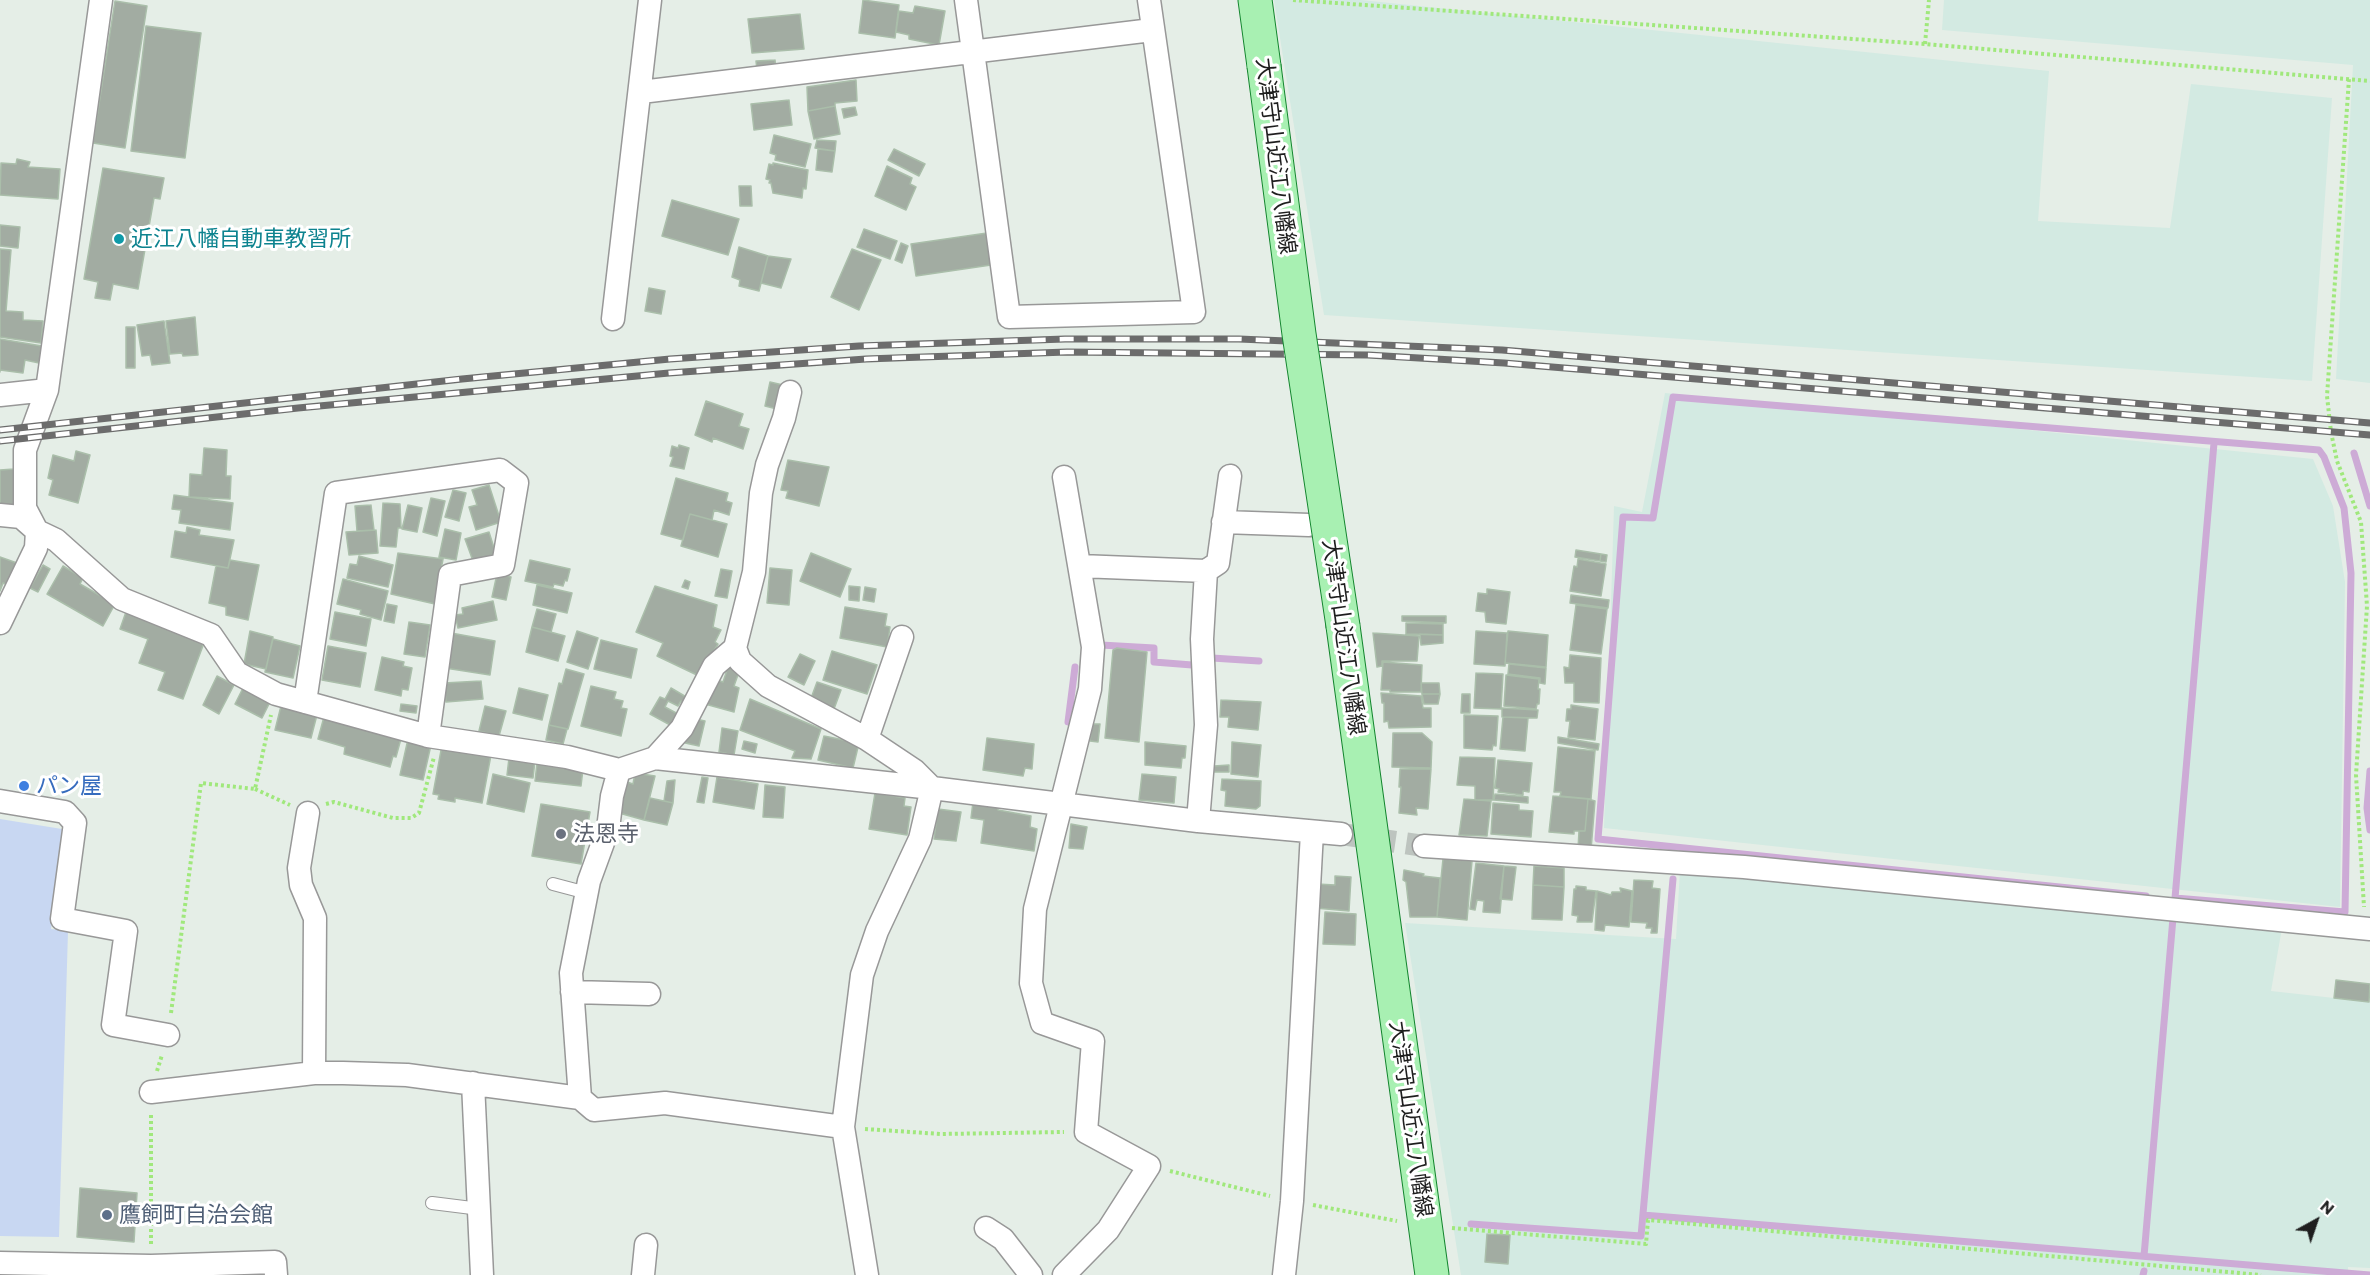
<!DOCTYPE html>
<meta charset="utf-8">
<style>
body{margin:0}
#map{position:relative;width:2370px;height:1275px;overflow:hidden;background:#e5eee7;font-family:Commissioner,sans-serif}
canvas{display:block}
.north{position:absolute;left:2286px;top:1191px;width:60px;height:60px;-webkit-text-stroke:4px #fff;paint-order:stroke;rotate:40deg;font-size:16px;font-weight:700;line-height:24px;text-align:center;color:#1e1e1e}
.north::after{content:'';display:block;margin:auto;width:21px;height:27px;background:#1e1e1e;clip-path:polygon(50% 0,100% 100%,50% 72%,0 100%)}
</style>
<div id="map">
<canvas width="2370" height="1275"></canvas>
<div class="north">N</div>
</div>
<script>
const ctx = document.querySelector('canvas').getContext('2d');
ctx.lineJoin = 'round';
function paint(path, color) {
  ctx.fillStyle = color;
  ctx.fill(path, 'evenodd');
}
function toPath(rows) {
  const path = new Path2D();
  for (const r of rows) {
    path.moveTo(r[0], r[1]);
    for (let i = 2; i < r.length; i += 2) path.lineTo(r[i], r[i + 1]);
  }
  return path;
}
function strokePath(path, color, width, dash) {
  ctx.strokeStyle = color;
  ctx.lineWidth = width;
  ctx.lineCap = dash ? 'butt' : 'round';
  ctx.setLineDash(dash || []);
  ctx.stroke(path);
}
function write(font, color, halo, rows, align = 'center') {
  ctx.font = font + ' Commissioner,"Noto Sans JP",sans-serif';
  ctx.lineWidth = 6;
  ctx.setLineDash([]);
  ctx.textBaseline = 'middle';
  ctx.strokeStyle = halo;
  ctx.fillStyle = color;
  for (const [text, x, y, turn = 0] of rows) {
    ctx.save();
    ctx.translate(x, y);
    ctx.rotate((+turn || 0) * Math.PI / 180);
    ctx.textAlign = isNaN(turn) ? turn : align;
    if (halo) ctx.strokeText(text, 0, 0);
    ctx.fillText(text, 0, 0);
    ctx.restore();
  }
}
const farmland = toPath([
 [1274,0,1361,0,2049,71,2038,221,2170,228,2191,84,2332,98,2312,381,1324,315],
 [1944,0,2370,0,2370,383,2336,379,2353,65,1942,30],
 [1665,393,2313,459,2333,506,2345,582,2340,907,1604,828,1614,506,1642,512],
 [1680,870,2282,928,2271,991,2370,1002,2370,1268,2348,1267,2348,1275,1461,1275,1405,923,1676,939]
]);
const park = toPath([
 [0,819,62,829,51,929,68,931,59,1237,0,1236]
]);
const stream = toPath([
 [2354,453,2370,506],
 [1101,645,1154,648,1154,662,1192,665],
 [1212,658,1259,661],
 [1068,722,1075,667],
 [2370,771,2367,808,2370,830],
 [2146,896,1598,839,1623,517,1653,518,1673,397,2319,450,2324,457,2344,508,2351,573,2345,912,2175,898,2214,443],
 [1643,1215,2370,1275],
 [1471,1224,1641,1236,1673,879],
 [2144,1256,2173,918],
 [2143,1275,2144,1271]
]);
const building = toPath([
 [863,0,899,5,895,38,859,33,863,0],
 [115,1,147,6,125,148,93,143,115,1],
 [915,6,945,11,939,45,909,39,909,35,896,32,899,11,913,13,915,6],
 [800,14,804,49,752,53,748,19,800,14],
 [146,26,201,33,185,158,131,151,146,26],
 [775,60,776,68,757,70,756,61,775,60],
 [856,80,857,101,835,103,835,106,808,111,807,87,856,80],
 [789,100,792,125,754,130,751,104,789,100],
 [835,106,840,134,814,139,808,111,835,106],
 [855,107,857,115,844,118,842,109,855,107],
 [774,135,811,144,805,167,775,160,776,155,770,153,774,135],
 [817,140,836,141,835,151,815,148,817,140],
 [818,149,835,151,832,172,816,170,818,149],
 [894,149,925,164,919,176,888,160,894,149],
 [17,159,30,162,28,167,60,169,58,199,0,195,1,163,16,164,17,159],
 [773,163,808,170,806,189,803,188,802,198,773,193,771,183,769,183,770,180,766,179,769,164,773,165,773,163],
 [887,166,912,178,910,184,916,187,906,210,875,196,887,166],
 [103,168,164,178,160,199,154,198,138,289,113,284,110,300,95,298,98,282,84,279,103,168],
 [739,186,751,186,752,206,740,206,739,186],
 [672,200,739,219,728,255,662,236,672,200],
 [0,225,20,227,18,248,0,246,0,225],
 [864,229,897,241,890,259,857,247,864,229],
 [987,233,991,265,916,276,911,244,987,233],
 [901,243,908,246,902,263,895,260,901,243],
 [739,247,768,256,759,291,739,286,740,280,732,277,739,247],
 [0,249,11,250,6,311,23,312,23,320,43,321,41,343,0,337,0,249],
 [852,249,881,260,859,310,831,297,852,249],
 [768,256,791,259,781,288,761,283,768,256],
 [649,288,665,291,661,314,645,311,649,288],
 [195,317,198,355,183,356,182,353,170,354,166,321,195,317],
 [164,321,170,363,152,365,150,355,142,356,137,325,164,321],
 [126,327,135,327,135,368,126,368,126,327],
 [0,339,42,346,39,363,25,360,23,373,0,370,0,372,0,339],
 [770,382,783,385,777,409,765,406,770,382],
 [706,401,743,414,739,426,749,429,743,449,713,438,712,442,695,435,706,401],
 [679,445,689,448,684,469,670,466,673,457,670,456,672,446,678,448,679,445],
 [204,448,227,450,226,476,231,476,230,499,189,497,190,474,202,475,204,448],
 [76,451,90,455,78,503,49,495,53,480,48,478,53,455,74,461,76,451],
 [788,460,829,467,819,506,786,498,788,491,781,490,788,460],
 [14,469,18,505,0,507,0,470,14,469],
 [676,478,728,493,726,501,732,503,729,515,714,510,712,520,690,514,683,540,661,534,676,478],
 [489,485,501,522,476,530,469,507,477,505,472,490,489,485],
 [453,490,466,493,459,521,445,517,453,490],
 [174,495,233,503,230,530,179,523,181,510,172,509,174,495],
 [431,498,445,501,437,536,423,532,431,498],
 [383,503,400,504,401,528,398,528,396,547,380,546,383,503],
 [371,505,374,530,357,531,355,506,371,505],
 [408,505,422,508,417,532,402,529,408,505],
 [690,514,727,524,718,557,681,546,690,514],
 [187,527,200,530,199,535,234,540,228,568,171,557,175,531,186,533,187,527],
 [445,529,461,533,456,560,439,557,445,529],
 [376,530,378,553,349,555,346,532,376,530],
 [489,532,496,554,473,561,465,539,489,532],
 [1576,550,1601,554,1600,561,1575,557,1576,550],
 [398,553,443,559,435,604,391,594,398,553],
 [811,553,851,569,840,597,800,581,811,553],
 [1601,554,1607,555,1606,562,1600,561,1601,554],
 [359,556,393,565,388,587,347,578,350,564,357,565,359,556],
 [0,557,17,563,8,585,3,583,0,591,0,557],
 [1578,559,1606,564,1601,596,1570,591,1574,566,1577,567,1578,559],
 [230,560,259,565,248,620,226,615,226,607,209,603,216,566,228,568,230,560],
 [530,560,570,569,567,581,565,580,563,586,554,584,553,587,525,581,530,560],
 [43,565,50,569,38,592,30,588,43,565],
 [63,566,83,578,80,584,115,604,103,626,47,594,63,566],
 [770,568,792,570,789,605,767,603,770,568],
 [721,569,732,571,727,598,715,596,721,569],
 [497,574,511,577,506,600,492,597,497,574],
 [343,579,388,591,381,620,360,614,361,610,337,604,343,579],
 [685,580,690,582,688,589,682,587,685,580],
 [537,585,572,593,567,613,533,605,537,585],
 [655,586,717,605,713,627,721,630,715,642,718,644,699,676,657,656,663,643,636,632,655,586],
 [849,586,860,587,859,601,849,600,849,586],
 [865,587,876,589,874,602,863,600,865,587],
 [1487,589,1510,592,1506,624,1486,622,1485,612,1476,611,1478,593,1487,594,1487,589],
 [1571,595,1609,600,1608,608,1570,603,1571,595],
 [493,601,497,620,458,628,455,615,463,614,462,608,493,601],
 [387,604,397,606,394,623,384,621,387,604],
 [1576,605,1607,609,1601,654,1570,650,1576,605],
 [845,607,887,614,885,626,890,627,887,647,840,638,845,607],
 [127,609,159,620,157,625,204,643,183,699,158,690,165,672,139,663,148,639,120,629,127,609],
 [537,609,556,614,551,632,532,627,537,609],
 [335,612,371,619,366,646,330,639,335,612],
 [1402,616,1446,616,1446,623,1402,621,1402,616],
 [409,622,430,625,425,657,404,654,409,622],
 [1406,623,1443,624,1443,635,1406,634,1406,623],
 [532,627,565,636,558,661,526,652,532,627],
 [250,631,273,637,266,669,244,664,250,631],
 [577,631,598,638,588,669,567,662,577,631],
 [1476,631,1507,633,1505,666,1474,664,1476,631],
 [1508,631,1548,635,1546,667,1505,663,1508,631],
 [451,633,495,641,490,675,445,668,451,633],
 [1373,633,1419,636,1417,661,1382,661,1382,666,1377,667,1373,633],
 [1420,634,1443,635,1443,643,1421,645,1420,634],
 [273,639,300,646,293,678,265,672,273,639],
 [601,640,637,649,631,678,594,669,601,640],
 [328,646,366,653,360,687,322,680,328,646],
 [1117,648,1147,652,1139,742,1105,738,1113,650,1117,648],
 [832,651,877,665,867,694,823,680,832,651],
 [800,654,815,661,804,685,788,677,800,654],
 [1570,655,1601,658,1599,703,1574,702,1574,683,1565,683,1564,667,1569,668,1570,655],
 [382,657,404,662,403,666,412,668,408,690,402,689,401,696,375,690,382,657],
 [1383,662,1422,665,1421,692,1390,692,1390,690,1381,690,1383,662],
 [1509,664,1546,668,1545,684,1540,683,1540,678,1508,674,1509,664],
 [728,667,739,672,734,686,739,688,734,712,705,704,714,679,723,682,728,667],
 [566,669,584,674,568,729,549,725,559,683,562,684,566,669],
 [1476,673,1503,674,1501,709,1474,708,1476,673],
 [1506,675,1539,679,1538,689,1540,689,1539,704,1537,704,1536,709,1504,706,1506,675],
 [217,676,234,685,219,714,203,705,217,676],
 [481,681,483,699,446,702,444,683,481,681],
 [817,682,841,690,834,709,810,701,817,682],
 [1421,683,1439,683,1440,694,1422,694,1421,683],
 [591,686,616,692,614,699,623,701,621,708,627,709,621,736,581,726,591,686],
 [243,688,270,702,262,718,235,704,243,688],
 [519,688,548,695,542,720,513,713,519,688],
 [671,688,688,698,685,704,681,701,678,706,668,701,665,707,678,714,672,726,650,714,660,697,665,699,671,688],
 [1381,693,1421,696,1423,708,1431,708,1431,727,1389,728,1388,721,1384,722,1384,703,1382,703,1381,693],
 [1422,694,1440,694,1438,704,1424,704,1422,694],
 [1462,694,1470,694,1470,713,1461,713,1462,694],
 [750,699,821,729,811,759,792,758,795,751,740,730,750,699],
 [1221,700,1261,702,1258,730,1228,727,1229,717,1220,717,1221,700],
 [282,702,318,711,311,738,275,730,282,702],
 [401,704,417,706,416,713,400,711,401,704],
 [1571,705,1598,709,1595,740,1568,737,1570,721,1566,721,1567,709,1571,709,1571,705],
 [485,706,506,711,499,736,479,731,485,706],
 [1502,708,1538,710,1537,718,1502,717,1502,708],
 [325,713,402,735,396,757,393,756,390,767,344,754,345,747,318,739,325,713],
 [1464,715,1498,716,1496,746,1493,745,1492,750,1464,748,1464,715],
 [1503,717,1528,718,1525,751,1500,749,1503,717],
 [691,718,705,721,699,746,685,743,691,718],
 [1092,724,1100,724,1098,742,1090,741,1092,724],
 [549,725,567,729,563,744,546,740,549,725],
 [722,728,738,731,734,755,719,752,722,728],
 [1393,733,1422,733,1432,742,1431,768,1392,767,1393,733],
 [824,736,859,743,853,768,818,760,824,736],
 [1558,737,1599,744,1598,750,1558,743,1558,737],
 [987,738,1034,744,1032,769,1025,768,1023,776,983,770,987,738],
 [408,739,431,745,423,780,400,775,408,739],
 [744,741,757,744,755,753,742,749,744,741],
 [1145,742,1186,746,1185,758,1182,758,1181,768,1145,765,1145,742],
 [1232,742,1261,745,1258,777,1231,774,1232,742],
 [442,745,491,755,482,803,455,798,455,802,438,799,439,795,433,794,442,745],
 [1558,747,1595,751,1591,799,1560,796,1561,792,1554,792,1558,747],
 [1460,757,1495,758,1493,800,1475,800,1475,786,1457,785,1460,757],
 [509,758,535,761,533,778,507,775,509,758],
 [1498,760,1532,763,1529,792,1523,791,1523,795,1498,792,1499,789,1495,788,1498,760],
 [537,763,583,769,581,786,535,781,537,763],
 [1229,765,1229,772,1214,772,1214,766,1229,765],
 [1400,769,1431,769,1428,809,1416,808,1417,815,1399,813,1401,787,1399,787,1400,769],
 [635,773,655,776,644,820,619,813,627,782,633,784,635,773],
 [493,774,530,783,524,812,487,804,493,774],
 [1142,774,1176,777,1174,803,1139,800,1142,774],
 [702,777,708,778,704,803,697,802,702,777],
 [717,777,758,784,754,809,713,802,717,777],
 [1222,779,1261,781,1260,806,1256,809,1225,806,1226,791,1221,790,1222,779],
 [675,780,673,803,664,801,667,781,675,780],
 [765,785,785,787,783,818,763,817,765,785],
 [875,793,905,798,904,806,911,807,907,835,869,829,875,793],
 [1495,794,1528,797,1528,803,1494,800,1495,794],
 [1553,796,1588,799,1585,831,1574,831,1574,834,1549,832,1553,796],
 [650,798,673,803,667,825,644,820,650,798],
 [1464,799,1491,801,1487,836,1459,835,1464,799],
 [1588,799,1595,801,1591,850,1578,849,1579,831,1585,831,1588,799],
 [973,802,998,806,998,810,1031,816,1030,827,1037,829,1034,851,981,843,984,820,971,818,973,802],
 [1493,803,1519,805,1519,810,1533,811,1531,837,1491,834,1493,803],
 [541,804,590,812,581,864,532,856,541,804],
 [938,809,961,812,956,841,934,839,938,809],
 [1071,824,1087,827,1083,849,1069,848,1071,824],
 [1443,859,1472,861,1467,920,1437,917,1443,859],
 [1476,863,1504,866,1500,913,1483,912,1484,901,1477,900,1475,910,1470,909,1476,863],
 [1504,866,1516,867,1512,900,1500,899,1504,866],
 [1534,866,1564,868,1564,887,1533,885,1534,866],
 [1404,870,1424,874,1423,876,1440,878,1437,917,1410,917,1406,882,1403,880,1404,870],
 [1335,876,1351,877,1349,911,1315,908,1317,884,1335,885,1335,876],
 [1634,880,1653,881,1652,888,1660,889,1657,933,1651,933,1652,928,1646,928,1647,923,1631,922,1634,880],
 [1533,885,1564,887,1562,920,1532,919,1533,885],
 [1576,886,1586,887,1586,890,1596,891,1592,922,1577,922,1578,916,1572,915,1574,889,1576,889,1576,886],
 [1620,888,1632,891,1629,927,1605,925,1604,931,1595,930,1597,891,1611,895,1612,892,1621,892,1620,888],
 [1325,912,1356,914,1355,945,1323,944,1325,912],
 [2336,980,2370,984,2369,1002,2334,998,2336,980],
 [80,1188,137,1193,134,1242,77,1237,80,1188],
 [1487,1234,1510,1235,1508,1264,1485,1262,1487,1234]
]);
const streetTunnel = toPath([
 [1341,834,1424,846]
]);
const path = toPath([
 [1293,0,1925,44,2370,81],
 [1925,44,1929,0],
 [2349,79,2327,396,2331,432,2337,461,2361,522,2367,606,2356,775,2364,907],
 [255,789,290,805],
 [326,804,334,802,393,818,411,818,419,813,434,757],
 [171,1013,201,783,255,789,271,715],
 [157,1071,162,1055],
 [865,1129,941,1134,1064,1132],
 [1170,1171,1270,1196],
 [1313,1205,1397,1221],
 [1452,1228,1646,1244,1648,1220,2261,1275],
 [151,1244,151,1114]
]);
const lane = toPath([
 [553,884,587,893],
 [432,1203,480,1209]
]);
const street = toPath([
 [966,0,1009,317,1194,312,1149,0],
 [641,92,1152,30],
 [613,319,650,0],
 [790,392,784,418,767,465,761,493,754,572,735,648,740,661,768,686,867,739,915,771,932,788],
 [0,395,47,390],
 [0,515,21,517,37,531,56,540,122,599,211,635,237,673,276,694,428,736,567,757,619,770,655,758,932,788,1198,821,1341,834],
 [1223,522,1309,525],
 [1080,566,1206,571],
 [0,623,36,548,37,531,25,508,25,450,47,390,101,0],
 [305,702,336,493,500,470,517,483,503,565,450,575,428,736],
 [867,739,902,637],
 [655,758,682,728,714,666,735,648],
 [0,801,65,812,75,823,62,919,126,931,113,1025,168,1035],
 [308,813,299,868,301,885,315,918,314,1073],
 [1198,821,1206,725,1202,639,1206,571,1218,563,1230,476],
 [1424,846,1744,867,2370,929],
 [572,992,649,994],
 [473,1083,482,1275],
 [151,1092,314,1073,343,1073,407,1075,580,1098,571,973,589,881,608,829,612,796,619,770],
 [580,1098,594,1110,665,1103,843,1127],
 [986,1228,1003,1239,1031,1275],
 [0,1263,151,1266,275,1262,276,1275],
 [643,1275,646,1245],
 [867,1275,843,1127,862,975,877,931,920,839,932,788],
 [1064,1275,1108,1230,1149,1166,1086,1132,1093,1041,1042,1023,1031,983,1035,909,1090,689,1093,647,1064,477],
 [1284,1275,1292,1201,1312,832]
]);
const primary = toPath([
 [1255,0,1264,66],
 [1343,626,1432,1275]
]);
const rail = toPath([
 [0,430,462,379,670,359,859,346,1065,339,1239,339,1502,350,2370,423],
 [0,441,298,408,669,373,866,359,1067,352,1368,355,1504,363,2370,435]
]);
const primaryBridge = toPath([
 [1264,66,1299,334,1343,626]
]);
const markers = [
 [119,239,6,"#0f9aa8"],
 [24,786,6,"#3f7fe0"],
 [561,834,6,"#6b7280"],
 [107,1215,6,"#5c6f8a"]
];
const streetNames = [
 ["大津守山近江八幡線",1276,156,83],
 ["大津守山近江八幡線",1344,637,82],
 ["大津守山近江八幡線",1411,1119,82]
];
const cultureNames = [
 ["近江八幡自動車教習所",131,239]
];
const shopNames = [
 ["パン屋",36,786]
];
const worshipNames = [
 ["法恩寺",573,834]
];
const serviceNames = [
 ["鷹飼町自治会館",119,1215]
];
paint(farmland, '#d3eae2');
paint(park, '#c8d7f2');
strokePath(stream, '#cdabd6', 7);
paint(building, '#a2aca2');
strokePath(building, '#aabeaa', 1.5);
strokePath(streetTunnel, '#bdc4bf', 22, [22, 11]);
strokePath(lane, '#989898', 14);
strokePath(street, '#989898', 25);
strokePath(primary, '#13852e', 35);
strokePath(path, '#a0e87c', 4, [3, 3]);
strokePath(lane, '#fff', 12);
strokePath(street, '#fff', 22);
strokePath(primary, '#a8f0b2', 33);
strokePath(rail, '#6c6c6c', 7);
strokePath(rail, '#fff', 4.5, [14]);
strokePath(primaryBridge, '#13852e', 35, []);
strokePath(primaryBridge, '#a8f0b2', 33);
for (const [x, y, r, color] of markers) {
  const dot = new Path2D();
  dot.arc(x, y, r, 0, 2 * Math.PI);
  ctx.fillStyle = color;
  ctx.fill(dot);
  strokePath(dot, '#fff', 2);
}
write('22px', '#1e1e1e', '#fff', streetNames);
write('22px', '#0d838f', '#fff', cultureNames, 'left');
write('22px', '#366cbe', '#fff', shopNames, 'left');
write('22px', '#5b616d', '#fff', worshipNames, 'left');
write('22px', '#4e5e75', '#fff', serviceNames, 'left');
</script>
